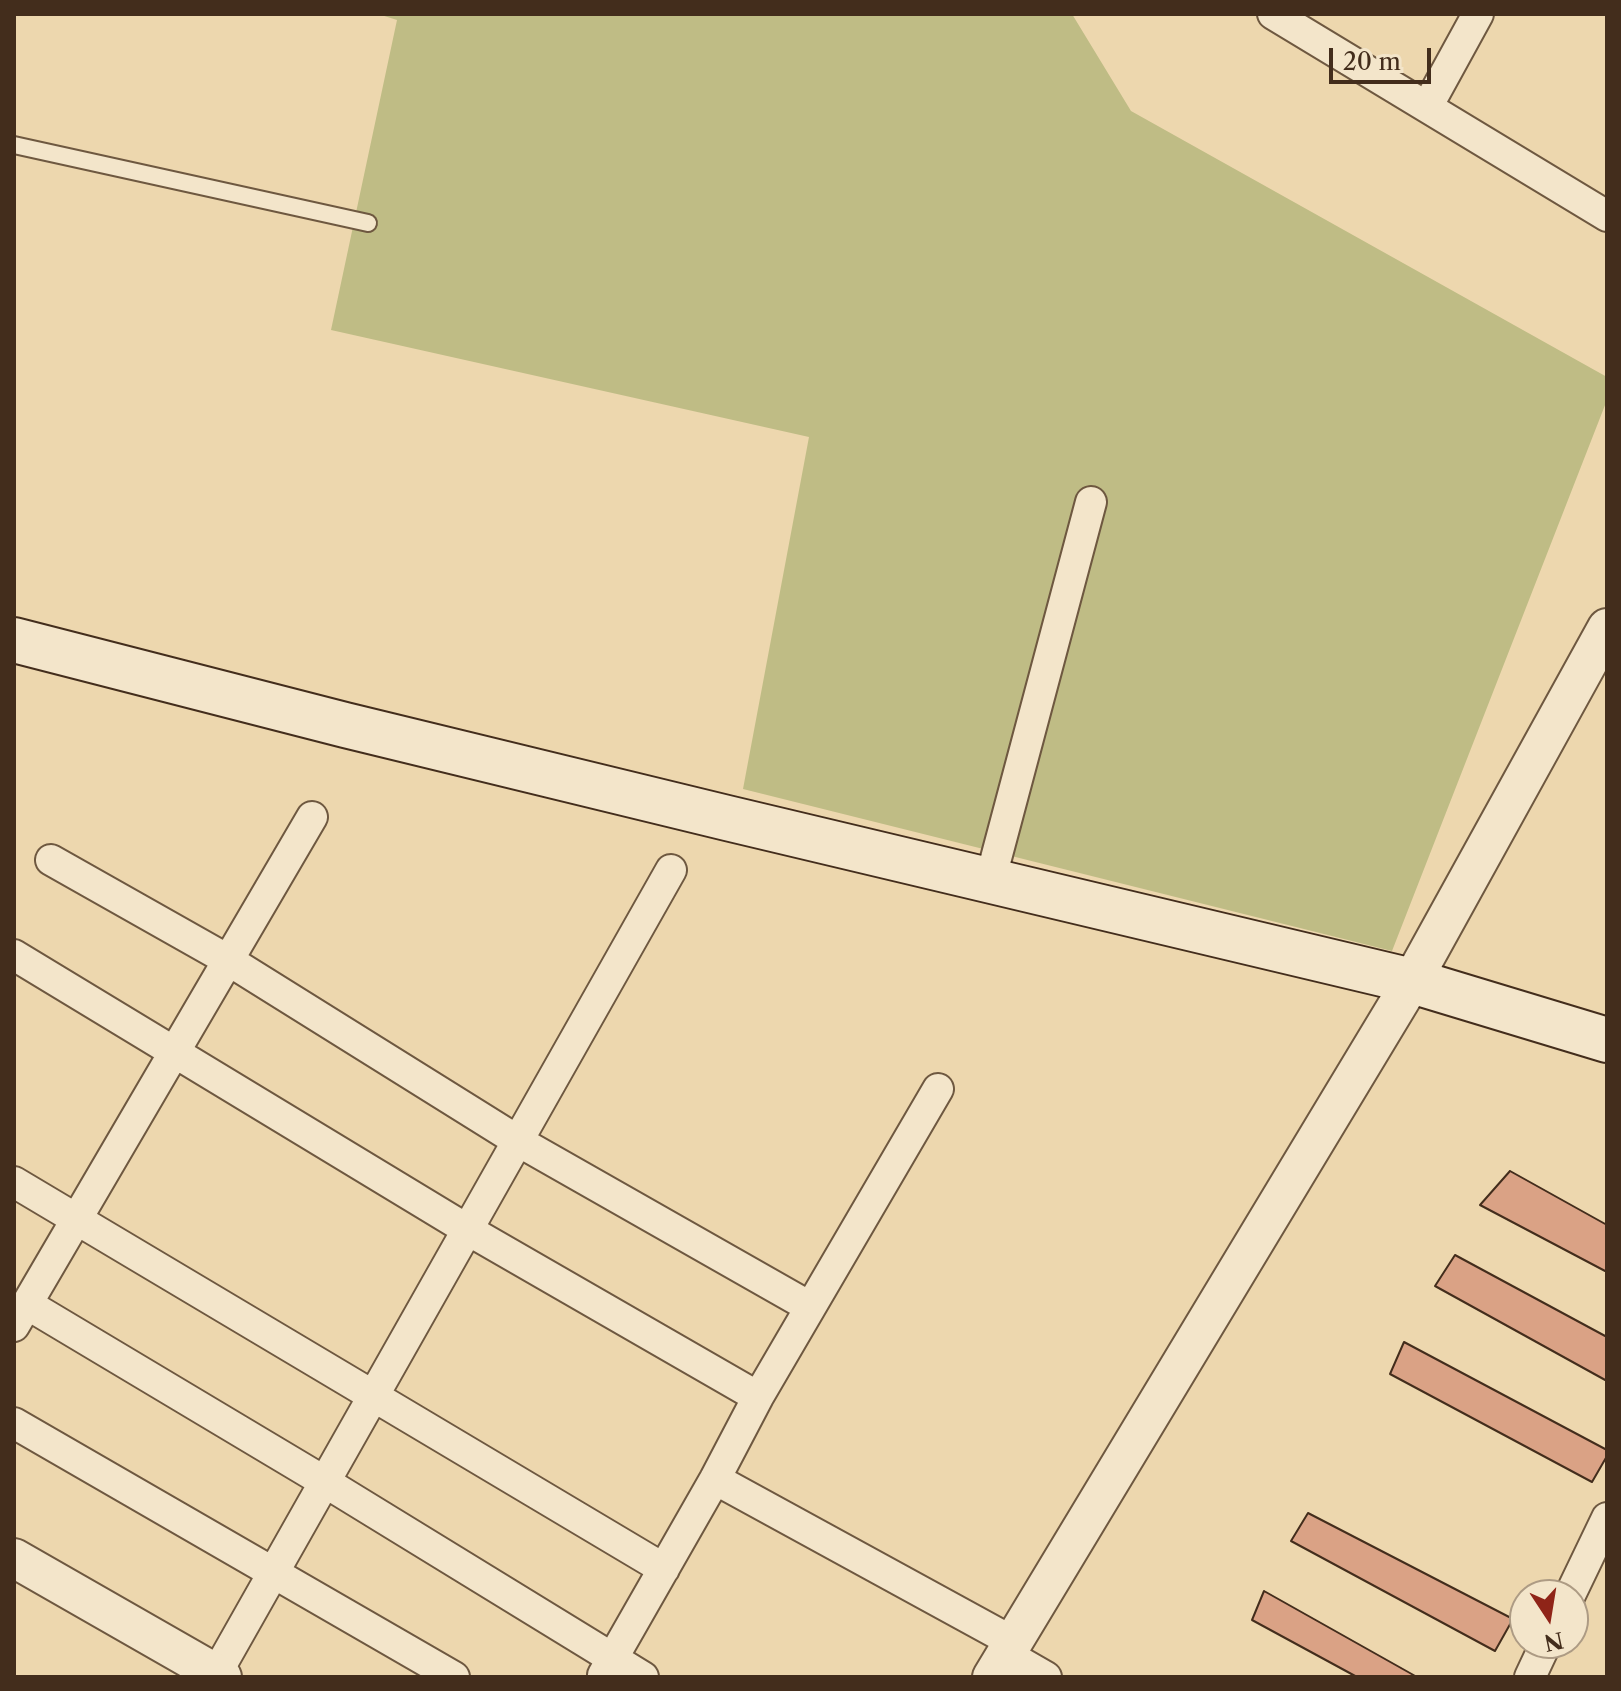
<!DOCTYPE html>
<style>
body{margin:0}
#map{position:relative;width:1621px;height:1691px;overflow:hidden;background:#edd7ae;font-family:"Libre Caslon Text",serif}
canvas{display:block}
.frame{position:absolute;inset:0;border:16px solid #432d1c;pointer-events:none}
.north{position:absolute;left:1509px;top:1579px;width:80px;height:80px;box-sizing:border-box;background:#f3e5ca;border:2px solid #ad9b84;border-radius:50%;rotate:168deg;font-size:22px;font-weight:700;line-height:32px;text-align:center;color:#432d1c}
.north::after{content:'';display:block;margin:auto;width:28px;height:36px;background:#8f2418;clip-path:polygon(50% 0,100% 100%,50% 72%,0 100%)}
.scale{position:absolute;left:1329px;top:48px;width:102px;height:36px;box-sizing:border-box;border:4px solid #432d1c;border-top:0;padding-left:10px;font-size:24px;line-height:28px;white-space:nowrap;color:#432d1c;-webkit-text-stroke:6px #f3e5ca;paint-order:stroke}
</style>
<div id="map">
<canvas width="1621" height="1691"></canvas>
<div class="frame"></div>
<div class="north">N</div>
<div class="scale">20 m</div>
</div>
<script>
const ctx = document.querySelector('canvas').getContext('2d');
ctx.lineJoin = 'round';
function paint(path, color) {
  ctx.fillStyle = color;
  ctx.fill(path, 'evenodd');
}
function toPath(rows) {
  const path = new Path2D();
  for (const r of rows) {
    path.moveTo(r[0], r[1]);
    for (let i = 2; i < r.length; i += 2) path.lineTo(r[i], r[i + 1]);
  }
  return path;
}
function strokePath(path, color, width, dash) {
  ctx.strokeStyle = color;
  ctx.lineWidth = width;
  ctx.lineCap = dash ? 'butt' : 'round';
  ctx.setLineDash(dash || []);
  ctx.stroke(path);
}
const green = toPath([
 [378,14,1072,14,1131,111,1607,377,1607,400,1392,951,743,789,809,437,331,330,397,20]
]);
const building = toPath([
 [1510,1171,1607,1225,1607,1272,1480,1205,1510,1171],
 [1455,1255,1607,1337,1607,1381,1435,1286,1455,1255],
 [1404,1342,1607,1450,1607,1456,1592,1482,1390,1374,1404,1342],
 [1308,1513,1513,1619,1495,1651,1291,1541,1308,1513],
 [1264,1591,1417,1677,1357,1677,1252,1620,1264,1591]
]);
const service = toPath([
 [14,145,368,223]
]);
const minor = toPath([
 [1273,14,1607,216],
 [1427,107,1478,14],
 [51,860,228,960,518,1141,810,1307],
 [990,881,1091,502],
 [14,955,468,1230,758,1397],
 [14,1182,664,1569],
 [27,1304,325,1482,643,1677],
 [14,1326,312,817],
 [14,1423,454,1677],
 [715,1479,1013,1642],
 [1570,1595,1607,1518],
 [1006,1654,1046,1677],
 [216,1674,671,870],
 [603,1675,715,1479,758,1397,938,1089],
 [1530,1677,1546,1643]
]);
const tertiary = toPath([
 [14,1558,222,1677],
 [992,1677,1412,981,1607,628]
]);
const secondary = toPath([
 [14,640,345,725,727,818,1412,981,1607,1040]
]);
paint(green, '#bfbc85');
paint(building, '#daa285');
strokePath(building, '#432d1c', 2);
strokePath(service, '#6e5840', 20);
strokePath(minor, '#6e5840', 34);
strokePath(tertiary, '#6e5840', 42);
strokePath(secondary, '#432d1c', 48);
strokePath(service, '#f3e5ca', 16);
strokePath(minor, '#f3e5ca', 30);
strokePath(tertiary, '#f3e5ca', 38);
strokePath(secondary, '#f3e5ca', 44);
</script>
